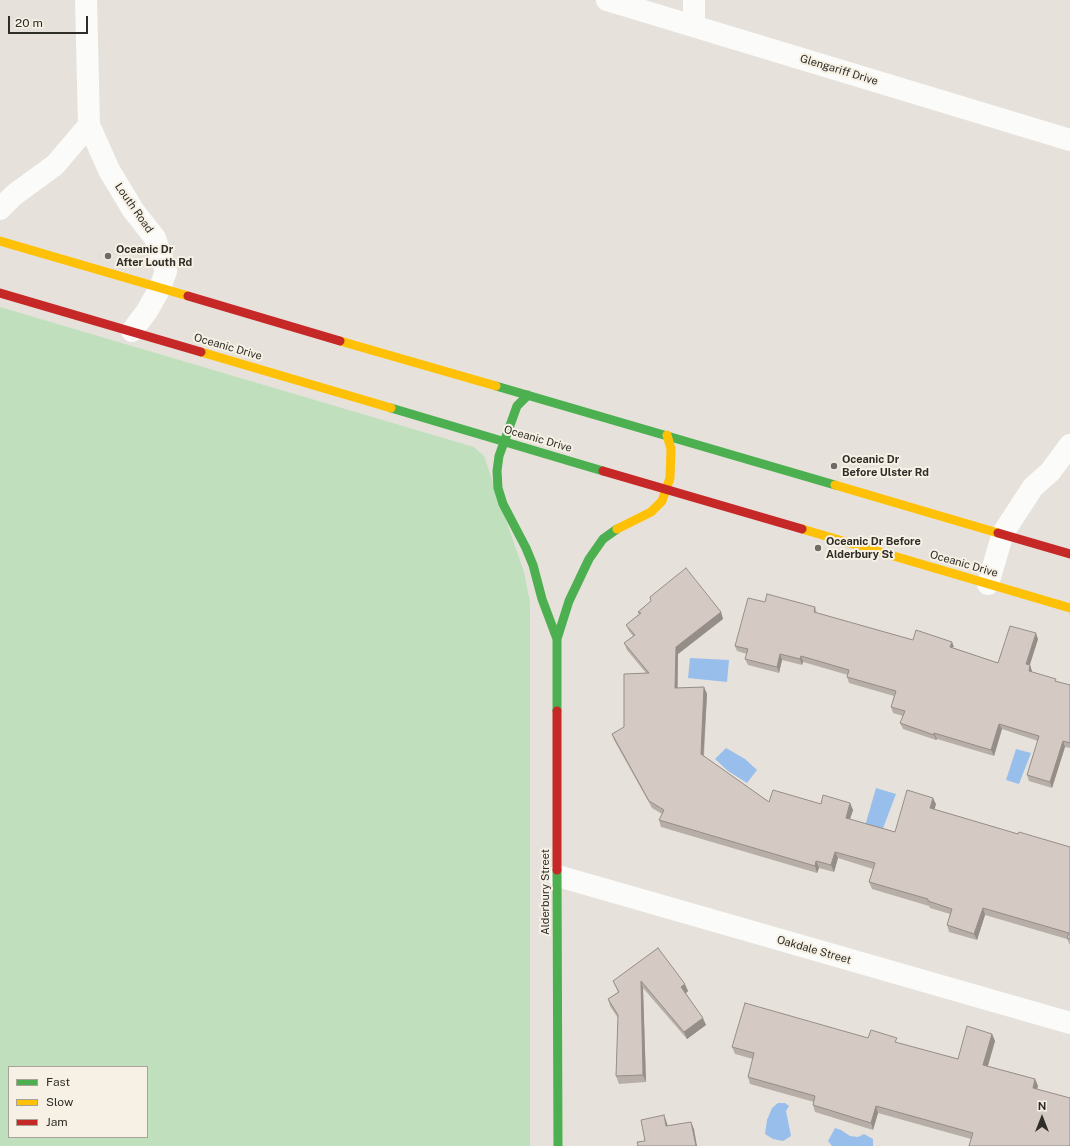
<!DOCTYPE html>
<style>
body{margin:0}
#map{position:relative;width:1070px;height:1146px;overflow:hidden;background:#e6e2db;font-family:"Public Sans",sans-serif}
canvas{display:block}
.legend{position:absolute;left:8px;top:1066px;width:140px;height:72px;box-sizing:border-box;background:#f7f1e5;border:1px solid #a7a399;margin:0;padding:5px 7px;list-style:none;font-size:12px;color:#2f2d28}
.legend li{display:flex;align-items:center;gap:8px;height:20px}
.legend b{width:20px;border:1px solid #a7a399}
.north{position:absolute;left:1022px;top:1098px;width:40px;height:40px;-webkit-text-stroke:3px #f7f1e5;paint-order:stroke;rotate:0deg;font-size:11px;font-weight:700;line-height:16px;text-align:center;color:#2f2d28}
.north::after{content:'';display:block;margin:auto;width:14px;height:18px;background:#2f2d28;clip-path:polygon(50% 0,100% 100%,50% 72%,0 100%)}
.scale{position:absolute;left:8px;top:16px;width:80px;height:18px;box-sizing:border-box;border:2px solid #2f2d28;border-top:0;padding-left:5px;font-size:12px;line-height:14px;white-space:nowrap;color:#2f2d28;-webkit-text-stroke:3px #f7f1e5;paint-order:stroke}
</style>
<div id="map">
<canvas width="1070" height="1146"></canvas>
<ul class="legend">
<li><b style="height:5px;background:#4caf50"></b>Fast</li>
<li><b style="height:5px;background:#ffc107"></b>Slow</li>
<li><b style="height:5px;background:#c62828"></b>Jam</li>
</ul>
<div class="north">N</div>
<div class="scale">20 m</div>
</div>
<script>
const ctx = document.querySelector('canvas').getContext('2d');
ctx.lineJoin = 'round';
function paint(path, color) {
  ctx.fillStyle = color;
  ctx.fill(path, 'evenodd');
}
function toPath(rows) {
  const path = new Path2D();
  for (const r of rows) {
    path.moveTo(r[0], r[1]);
    for (let i = 2; i < r.length; i += 2) path.lineTo(r[i], r[i + 1]);
  }
  return path;
}
function strokePath(path, color, width, dash) {
  ctx.strokeStyle = color;
  ctx.lineWidth = width;
  ctx.lineCap = dash ? 'butt' : 'round';
  ctx.setLineDash(dash || []);
  ctx.stroke(path);
}
function write(font, color, halo, rows, align = 'center') {
  ctx.font = font + ' "Public Sans",sans-serif';
  ctx.lineWidth = 4;
  ctx.setLineDash([]);
  ctx.textBaseline = 'middle';
  ctx.strokeStyle = halo;
  ctx.fillStyle = color;
  for (const [text, x, y, turn = 0] of rows) {
    ctx.save();
    ctx.translate(x, y);
    ctx.rotate((+turn || 0) * Math.PI / 180);
    ctx.textAlign = isNaN(turn) ? turn : align;
    if (halo) ctx.strokeText(text, 0, 0);
    ctx.fillText(text, 0, 0);
    ctx.restore();
  }
}
const green = toPath([
 [0,307,474,447,484,456,524,572,530,602,530,1146,0,1146],
 [9,1067,147,1067,147,1137,9,1137]
]);
const water = toPath([
 [690,658,729,660,727,682,688,678],
 [726,748,745,759,757,770,747,783,728,771,715,759],
 [1016,749,1031,753,1019,784,1006,780],
 [876,788,896,794,882,831,865,826],
 [778,1103,785,1103,789,1106,786,1111,791,1136,783,1141,773,1139,765,1134,767,1120,772,1108],
 [835,1128,841,1130,850,1136,858,1137,864,1134,873,1139,873,1146,832,1146,828,1141]
]);
const street = toPath([
 [86,0,89,125,109,170,133,210,155,238,166,271,160,288,147,311,132,331],
 [607,0,1070,140],
 [694,0,694,26],
 [0,209,14,195,55,165,89,125],
 [988,584,1003,533,1033,487,1050,472,1070,445],
 [558,876,1070,1023]
]);
const fast = toPath([
 [496,386,835,485],
 [528,395,517,406,499,456,497,471,498,488,503,504,526,548,533,565,542,599,557,639],
 [391,408,603,471],
 [557,711,557,639,569,601,589,559,603,539,617,529],
 [557,870,558,1146]
]);
const slow = toPath([
 [0,241,188,296],
 [340,341,496,386],
 [201,352,391,408],
 [835,485,998,533],
 [617,529,651,512,662,501,670,478,671,449,667,435],
 [802,529,1070,608]
]);
const jam = toPath([
 [0,293,201,352],
 [188,296,340,341],
 [603,471,802,529],
 [998,533,1070,554],
 [557,711,557,870]
]);
const wall = toPath([
 [650,597,721,612,723,619,678,654,678,688,704,687,707,694,704,756,769,802,821,804,850,803,853,810,850,819,895,832,936,804,934,809,1018,834,1070,847,1070,945,1067,939,985,915,977,940,949,932,947,925,950,914,930,908,929,906,872,889,869,882,873,869,838,858,834,872,819,868,817,873,661,827,659,820,662,814,652,808,614,740,612,734,624,727,646,673,627,650,624,643,633,636,629,631,626,625,639,614,638,612,651,601],
 [765,602,815,607,817,613,913,640,954,648,998,663,1038,639,1030,665,1032,672,1057,682,1070,685,1070,748,1065,747,1052,788,1029,781,1027,775,1038,741,1002,729,994,756,937,739,936,740,903,729,900,723,903,716,893,713,891,707,894,696,849,683,847,677,848,675,803,662,802,665,782,660,779,673,748,665,745,659,747,654,737,651,735,646],
 [658,948,688,991,686,993,706,1025,687,1039,643,988,646,1082,619,1084,616,1076,618,1018,610,1006,608,999,618,992,616,988,613,981],
 [992,1034,995,1041,988,1066,1035,1079,1038,1086,1037,1089,971,1139,878,1113,873,1130,815,1112,813,1105,814,1102,750,1084,748,1077,753,1059,735,1054,732,1047,868,1038,898,1043,958,1059]
]);
const shadedWall = toPath([
 [721,612,723,619,678,654,677,695,675,688,676,647],
 [1036,633,1038,639,1028,670,1026,664],
 [952,642,954,647,950,647],
 [780,654,782,660,779,673,777,667],
 [801,656,803,662,802,665,800,659],
 [1030,665,1032,671,1031,676,1029,671],
 [704,687,707,694,703,761,701,754],
 [999,724,1002,729,994,756,991,750],
 [934,733,937,739,936,740,934,735],
 [1063,741,1065,747,1052,788,1050,782],
 [933,798,936,804,933,815,930,808],
 [850,803,853,810,848,825,846,818],
 [835,852,838,858,834,872,831,865],
 [816,861,819,868,817,873,815,866],
 [983,908,985,915,977,940,974,934],
 [641,981,643,988,646,1082,643,1075],
 [685,984,688,991,684,995,681,987],
 [703,1018,706,1025,687,1039,684,1032],
 [992,1034,995,1041,986,1072,983,1065],
 [1035,1079,1038,1086,1035,1095,1033,1088],
 [876,1106,878,1113,873,1130,871,1123],
 [664,1115,667,1123,669,1134,666,1126],
 [691,1122,694,1129,697,1146,696,1146]
]);
const building = toPath([
 [686,568,721,612,676,647,675,688,704,687,701,754,769,802,773,790,821,804,823,795,850,803,846,818,895,832,907,790,933,798,930,808,1018,834,1019,832,1070,847,1070,939,1067,938,1069,933,983,908,974,934,947,925,952,909,928,901,928,899,869,882,875,863,835,852,831,865,816,861,815,866,659,820,664,810,649,801,612,734,624,727,624,674,649,673,624,643,635,635,626,625,641,613,638,612,651,601,650,597,686,568],
 [767,594,815,607,814,612,913,640,916,630,952,642,950,647,998,663,1010,626,1036,633,1026,664,1030,665,1029,671,1056,679,1055,681,1070,685,1070,743,1063,741,1050,782,1027,775,1039,736,999,724,991,750,934,733,934,735,900,723,905,711,891,707,896,691,847,677,849,670,801,656,800,659,780,654,777,667,745,659,748,649,735,646,748,598,765,602,767,594],
 [658,948,685,984,681,987,703,1018,684,1032,641,981,643,1075,616,1076,618,1015,608,999,619,992,613,981,658,948],
 [745,1003,868,1038,871,1030,897,1038,895,1042,958,1059,967,1026,992,1034,983,1065,1035,1079,1033,1088,1070,1098,1070,1146,969,1146,973,1133,876,1106,871,1123,813,1105,815,1096,748,1077,754,1053,732,1047,745,1003],
 [664,1115,666,1126,691,1122,696,1146,638,1146,637,1142,645,1141,641,1120,664,1115]
]);
const markers = [
 [108,256,4,"#6f6c67"],
 [834,466,4,"#6f6c67"],
 [818,548,4,"#6f6c67"]
];
const streetNames = [
 ["Glengariff Drive",839,70,17],
 ["Louth Road",134,208,55],
 ["Oceanic Drive",228,347,16],
 ["Oceanic Drive",538,439,16],
 ["Oceanic Drive",964,564,16],
 ["Alderbury Street",546,892,-90],
 ["Oakdale Street",814,950,16]
];
const poiNames = [
 ["Oceanic Dr",116,250],
 ["After Louth Rd",116,263],
 ["Oceanic Dr",842,460],
 ["Before Ulster Rd",842,473],
 ["Oceanic Dr Before",826,542],
 ["Alderbury St",826,555]
];
paint(green, '#c0e0bd');
paint(water, '#98beeb');
strokePath(street, '#fbfbfa', 22);
strokePath(fast, '#4caf50', 9);
strokePath(slow, '#ffc107', 9);
strokePath(jam, '#c62828', 9);
paint(wall, '#b7aea8');
paint(shadedWall, '#958d88');
paint(building, '#d5cac3');
strokePath(building, '#958d88', 1);
for (const [x, y, r, color] of markers) {
  const dot = new Path2D();
  dot.arc(x, y, r, 0, 2 * Math.PI);
  ctx.fillStyle = color;
  ctx.fill(dot);
  strokePath(dot, '#f7f1e5', 1.5);
}
write('11px', '#2f2d28', '#f7f1e5', streetNames);
write('bold 11px', '#2f2d28', '#f7f1e5', poiNames, 'left');
</script>
